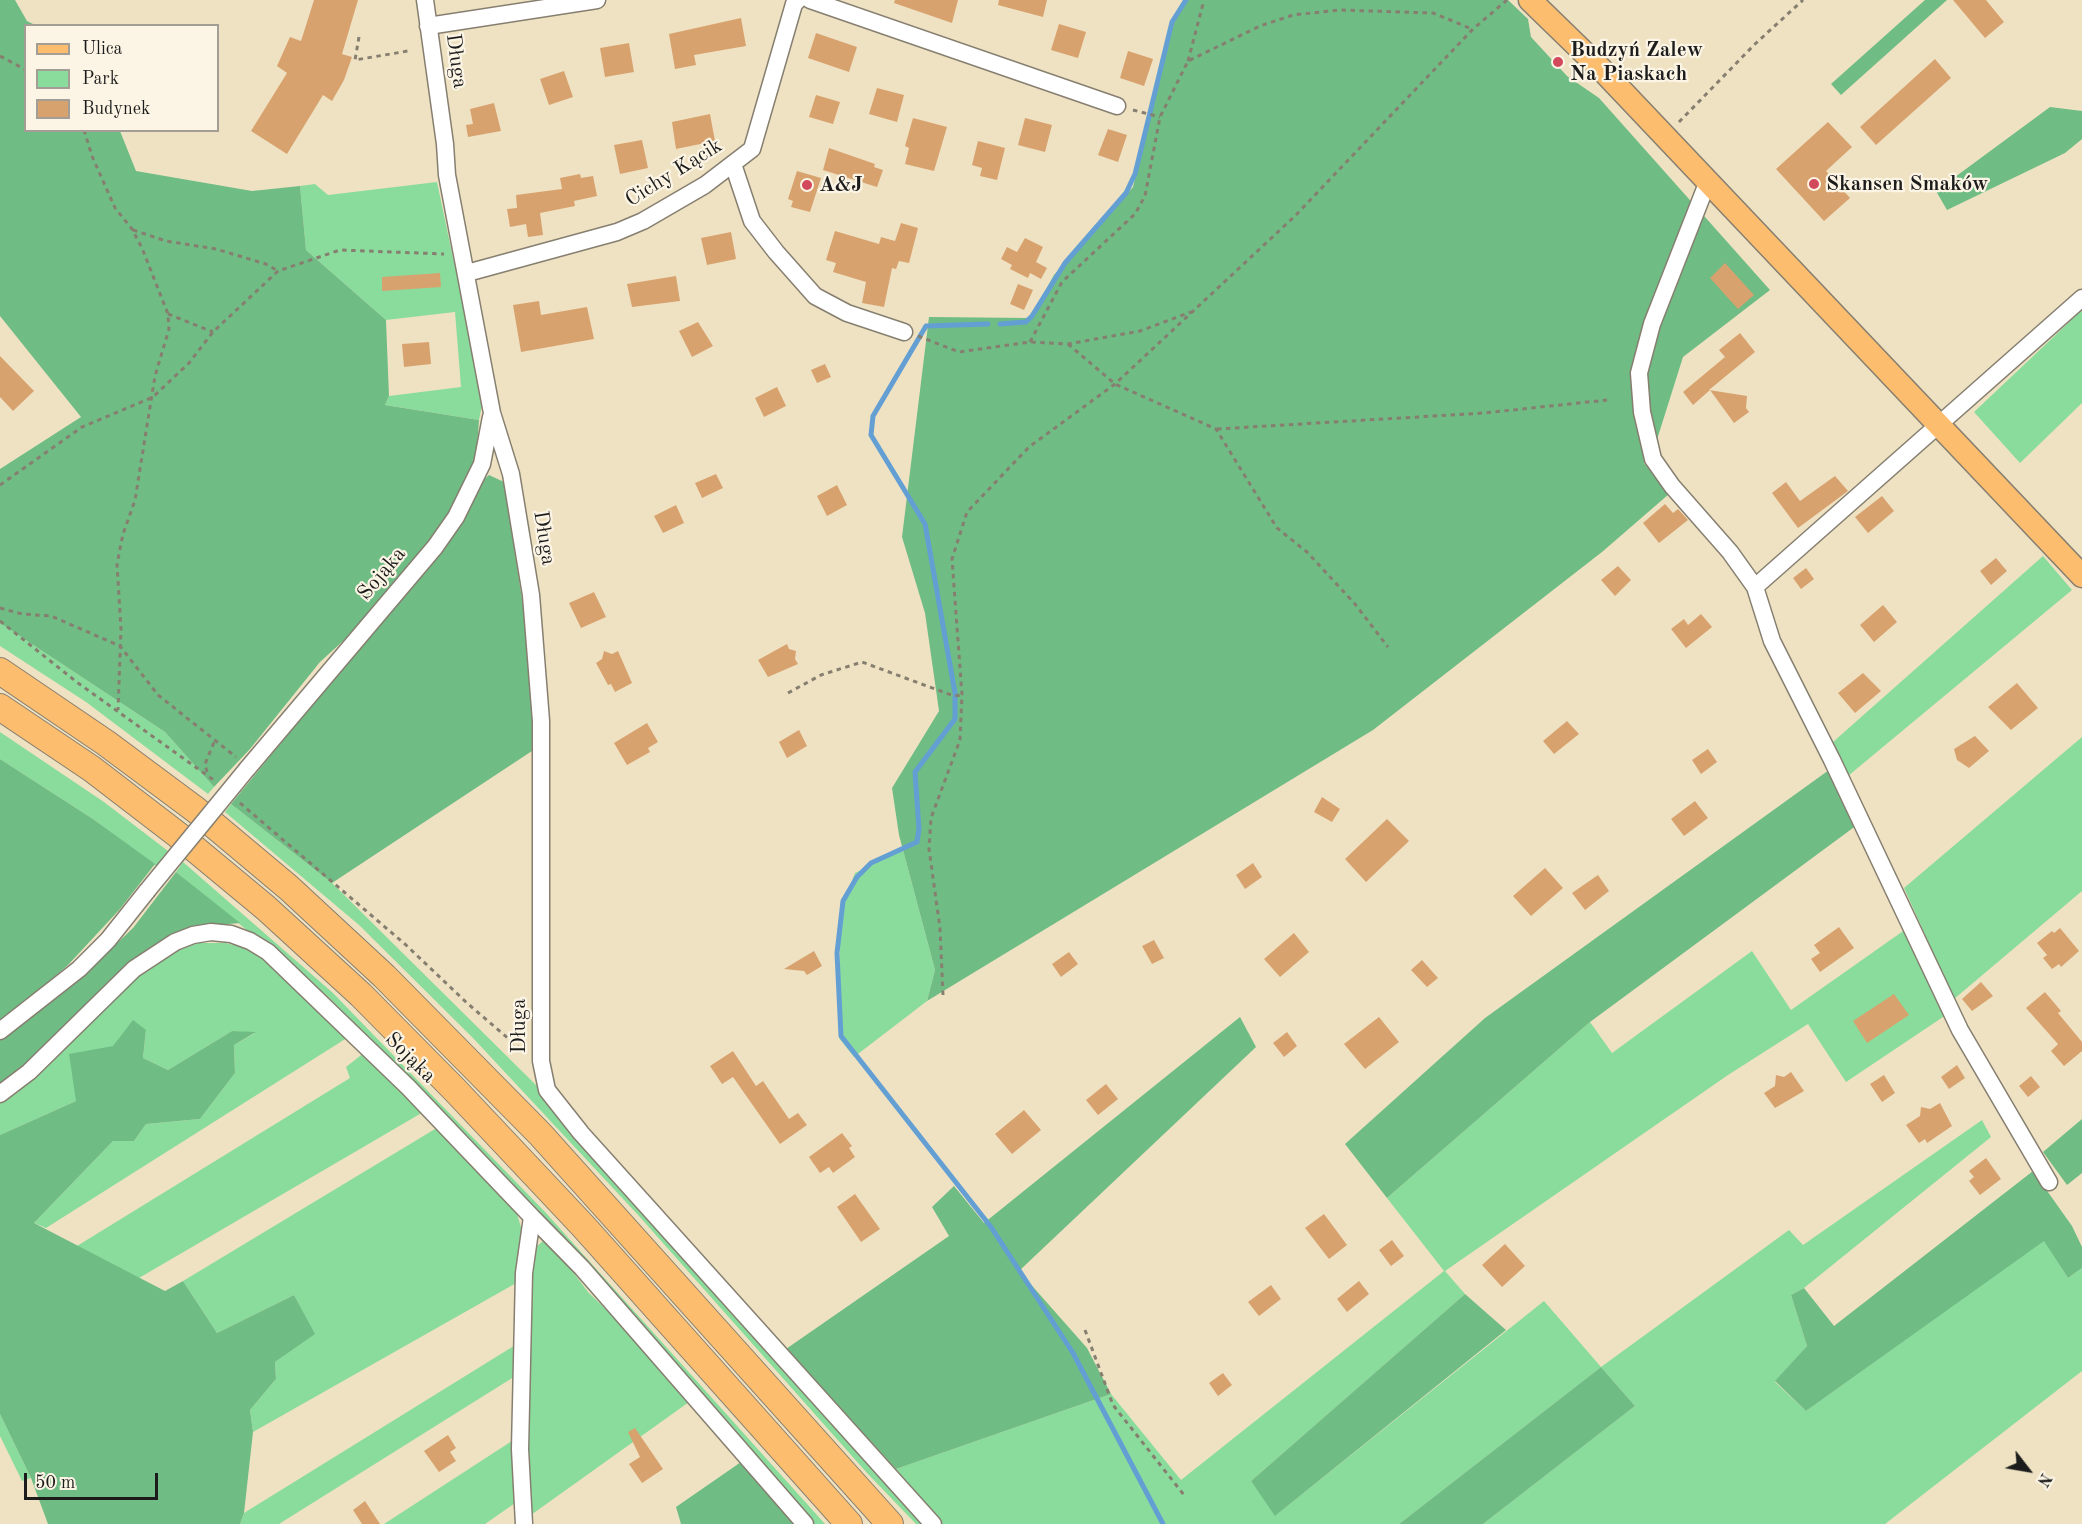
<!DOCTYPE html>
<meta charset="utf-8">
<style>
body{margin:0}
#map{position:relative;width:2082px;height:1524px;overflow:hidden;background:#efe2c3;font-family:"Old Standard TT",serif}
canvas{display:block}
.legend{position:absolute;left:24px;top:24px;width:195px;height:108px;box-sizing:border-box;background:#fcf5e5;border:2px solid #a29e95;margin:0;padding:8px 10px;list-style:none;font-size:18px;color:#1c1c1c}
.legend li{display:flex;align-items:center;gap:12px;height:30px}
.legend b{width:30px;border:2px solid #a29e95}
.north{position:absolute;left:1998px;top:1440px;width:60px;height:60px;-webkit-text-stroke:4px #fcf5e5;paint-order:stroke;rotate:121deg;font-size:16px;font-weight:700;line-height:24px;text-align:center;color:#1c1c1c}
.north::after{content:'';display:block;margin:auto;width:21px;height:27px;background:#1c1c1c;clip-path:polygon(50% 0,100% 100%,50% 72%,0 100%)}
.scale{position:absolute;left:24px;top:1473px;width:134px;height:27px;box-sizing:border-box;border:3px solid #1c1c1c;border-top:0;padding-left:8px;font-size:18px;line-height:21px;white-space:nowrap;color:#1c1c1c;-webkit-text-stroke:4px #fcf5e5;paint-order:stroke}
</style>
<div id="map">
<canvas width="2082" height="1524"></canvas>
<ul class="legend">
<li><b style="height:8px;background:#fcbd6e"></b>Ulica</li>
<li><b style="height:16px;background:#8adc9d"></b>Park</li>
<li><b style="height:16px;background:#d8a26e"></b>Budynek</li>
</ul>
<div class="north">N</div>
<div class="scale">50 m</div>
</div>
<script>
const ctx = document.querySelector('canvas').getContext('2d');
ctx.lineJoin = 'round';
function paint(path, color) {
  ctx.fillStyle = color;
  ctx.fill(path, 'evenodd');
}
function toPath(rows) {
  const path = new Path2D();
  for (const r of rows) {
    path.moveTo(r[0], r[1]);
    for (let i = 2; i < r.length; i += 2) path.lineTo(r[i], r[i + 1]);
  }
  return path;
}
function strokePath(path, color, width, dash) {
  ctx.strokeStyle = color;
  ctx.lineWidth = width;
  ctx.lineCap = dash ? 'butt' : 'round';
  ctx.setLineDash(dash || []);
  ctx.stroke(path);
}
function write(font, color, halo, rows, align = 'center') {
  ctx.font = font + ' "Old Standard TT",serif';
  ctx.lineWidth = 4.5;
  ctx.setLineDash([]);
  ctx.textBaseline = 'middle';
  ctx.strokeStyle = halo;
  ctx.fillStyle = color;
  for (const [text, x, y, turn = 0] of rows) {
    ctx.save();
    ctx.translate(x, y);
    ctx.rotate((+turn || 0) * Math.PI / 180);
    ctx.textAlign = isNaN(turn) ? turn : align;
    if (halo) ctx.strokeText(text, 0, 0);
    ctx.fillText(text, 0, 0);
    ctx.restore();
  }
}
const green = toPath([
 [437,182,483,400,479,420,385,405,389,396,461,387,455,312,386,320,306,250,300,186,315,184,328,195],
 [2082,310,2082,403,2020,463,1974,412],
 [2043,556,2072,590,1848,776,1833,742],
 [0,623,165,732,214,787,208,794,86,702,0,646],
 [0,732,104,802,168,851,156,866,93,819,0,759],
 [2082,737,2082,891,1954,999,1904,888],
 [231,804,332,883,536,1085,553,1110,926,1524,916,1524,867,1473,639,1216,473,1038,359,925,225,812],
 [903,850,935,970,927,1001,854,1057,839,1038,840,912,855,873],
 [183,862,333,993,546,1213,825,1524,814,1524,582,1260,381,1049,326,995,176,872],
 [1906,929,1946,1015,1846,1082,1808,1024,1728,1075,1445,1271,1465,1294,1251,1481,1276,1515,1544,1301,1601,1367,1789,1230,1803,1245,1982,1120,1991,1137,1804,1288,1791,1295,1807,1346,1775,1382,1806,1411,2044,1240,2068,1278,2082,1268,2082,1371,1885,1524,1483,1524,1635,1406,1601,1367,1399,1524,941,1524,896,1469,1111,1394,1181,1480,1444,1271,1387,1198,1590,1022,1612,1053,1752,951,1791,1010],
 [198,943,225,943,247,948,269,959,350,1036,46,1228,34,1223,113,1141,134,1141,146,1124,200,1119,235,1073,234,1045,255,1033,232,1031,168,1070,143,1058,146,1030,76,1101,0,1135,0,1103,18,1092,139,976,171,953],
 [365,1052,425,1111,139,1278,77,1246,350,1078,346,1067],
 [440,1126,517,1214,524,1237,518,1282,253,1432,250,1410,276,1379,275,1362,314,1334,294,1295,217,1333,183,1281],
 [543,1241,552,1244,588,1292,627,1330,657,1368,689,1402,531,1515,527,1459,532,1272,537,1246],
 [517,1344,517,1375,279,1524,240,1524,244,1513],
 [0,1414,31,1478,22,1481,0,1436],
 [515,1439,518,1501,485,1524,384,1524]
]);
const forest = toPath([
 [0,0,15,0,27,21,35,25,26,26,26,130,120,131,136,171,252,191,300,186,306,250,386,320,389,396,385,405,479,420,476,463,463,491,434,538,353,632,320,662,250,749,214,787,165,732,0,623,0,469,81,417,0,316],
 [1183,0,1508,0,1528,19,1531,37,1567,76,1599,98,1770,290,1683,357,1654,449,1644,463,1669,494,1602,552,1373,730,927,1001,935,970,899,835,892,788,939,711,925,613,902,537,929,317,1030,318,1054,275,1133,187,1174,17],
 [1925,0,1947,0,1841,95,1831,84],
 [2050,107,2082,111,2082,139,2065,153,1947,210,1936,191],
 [489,475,504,482,530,651,535,749,332,883,231,804,453,533,481,482],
 [0,759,93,819,155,864,120,909,68,965,0,1024],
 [1829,770,1857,825,1590,1022,1387,1198,1345,1144,1485,1018],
 [176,872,240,923,207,926,173,937,24,1067,0,1083,0,1037,92,967,133,928],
 [1240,1017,1256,1047,1019,1271,1087,1348,1111,1394,896,1469,786,1349,949,1236,932,1207,954,1186,984,1223],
 [133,1020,146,1030,143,1058,168,1070,232,1031,256,1032,234,1045,235,1073,200,1119,146,1124,134,1141,113,1141,34,1223,165,1291,183,1281,217,1333,294,1295,315,1334,275,1362,276,1379,250,1410,253,1432,244,1513,240,1524,48,1524,31,1478,0,1414,0,1135,76,1101,69,1054,113,1046],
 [2082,1119,2082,1173,2067,1185,2043,1152],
 [2033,1171,2072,1226,2082,1247,2082,1268,2068,1278,2044,1241,1806,1411,1775,1381,1807,1346,1791,1295,1804,1288,1834,1326],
 [1465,1294,1506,1330,1275,1516,1251,1481],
 [1601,1367,1635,1406,1483,1524,1399,1524],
 [741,1462,796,1524,681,1524,676,1507]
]);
const stream = toPath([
 [1000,324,1026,322,1032,316,1065,263,1126,193,1135,174,1172,22,1186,0],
 [955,693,925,524,871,435,873,416,926,326,988,324],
 [955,697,955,719,915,772,919,829,917,842,871,863,857,877,843,901,837,953,841,1036,991,1227,1073,1353,1163,1524]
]);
const building = toPath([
 [314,0,358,0,342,54,352,57,344,80,332,101,323,95,287,154,251,131,287,73,277,66,290,37,301,41],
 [895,0,958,0,952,23,894,3],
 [999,0,1047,0,1043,17,998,5],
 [1953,0,1986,0,2004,22,1985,38],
 [741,18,746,46,694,55,696,65,675,69,669,34],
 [1059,24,1086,32,1078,58,1051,50],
 [816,33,857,47,849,72,808,58],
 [629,43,634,72,605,77,600,48],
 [1128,51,1153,59,1144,86,1120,78],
 [1935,59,1951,78,1876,145,1860,127],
 [564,71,573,97,549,105,540,79],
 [877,88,904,95,897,122,869,114],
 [816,95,840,102,833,124,809,117],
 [494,103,501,131,468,137,466,125,473,124,470,109],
 [710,114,715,141,676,149,672,122],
 [913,118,947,127,934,171,905,164,909,148,905,146],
 [1025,118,1052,125,1045,152,1018,145],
 [1828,122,1852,147,1826,171,1850,198,1824,221,1776,169],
 [1108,129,1127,135,1118,162,1098,155],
 [642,140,648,168,620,174,614,145],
 [978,141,1005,148,997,180,980,176,982,168,972,165],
 [829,148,875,164,874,167,883,170,877,187,823,170],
 [797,171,821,178,810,212,791,207,793,201,788,199],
 [580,174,581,178,593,176,597,196,574,201,575,206,540,213,543,235,528,237,526,224,510,227,507,209,517,208,516,195,562,189,560,178],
 [901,223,918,228,909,263,899,261,896,269,892,268,884,307,862,303,866,282,833,272,836,263,826,260,835,231,879,244,881,237,895,241],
 [731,232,736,259,707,265,701,238],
 [1025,238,1043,247,1036,262,1047,268,1041,279,1030,273,1028,278,1010,269,1012,265,1001,259,1007,247,1017,252],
 [1725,263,1754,295,1738,309,1710,278],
 [440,273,441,287,382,291,382,277],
 [676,276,680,301,632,307,627,284],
 [1018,284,1033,290,1024,310,1010,304],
 [539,301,541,315,587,307,594,339,521,352,513,305],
 [698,322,713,346,692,357,679,331],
 [1740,333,1755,352,1709,390,1747,396,1746,408,1749,412,1734,423,1710,390,1693,405,1683,392,1725,357,1719,350],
 [429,342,431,364,404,367,402,344],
 [0,356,34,391,13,411,0,397],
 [825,364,831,377,817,383,811,370],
 [777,387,786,406,764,417,755,398],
 [716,474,723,488,702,498,695,483],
 [1835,476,1848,491,1798,528,1772,493,1786,482,1800,501],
 [837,485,847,505,827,516,817,496],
 [1882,496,1894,511,1868,533,1855,517],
 [1665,504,1673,513,1678,509,1688,520,1659,543,1643,523],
 [676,505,684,523,663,533,654,516],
 [1996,558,2007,571,1991,585,1980,571],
 [1618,566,1631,580,1615,596,1601,580],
 [1806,568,1814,579,1801,589,1793,578],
 [594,592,606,617,581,628,569,603],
 [1883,605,1897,622,1874,642,1860,625],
 [1701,614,1712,627,1686,648,1671,629,1684,619,1688,625],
 [787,644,789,649,796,651,795,659,798,664,768,677,758,660],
 [604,651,612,654,618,651,632,683,615,692,611,684,608,685,596,663,602,659],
 [1863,673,1881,691,1855,713,1838,693],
 [2017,683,2038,708,2011,730,1988,707],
 [1567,721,1579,734,1554,754,1543,741],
 [647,723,658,742,648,748,650,752,627,765,614,743],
 [799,730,807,746,787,758,779,742],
 [1975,736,1989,751,1969,768,1957,760,1954,749],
 [1708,749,1717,762,1701,774,1692,760],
 [1322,797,1340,809,1332,822,1314,812],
 [1695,801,1708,818,1684,836,1671,819],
 [1387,819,1409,841,1366,882,1345,859],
 [1253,863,1262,877,1245,889,1236,875],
 [1545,868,1563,888,1531,916,1513,896],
 [1598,875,1609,891,1585,910,1572,893],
 [1839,927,1854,948,1820,972,1811,959,1820,953,1814,945],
 [2060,928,2079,951,2061,967,2059,964,2052,969,2043,958,2047,955,2037,943,2052,931,2054,933],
 [1294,933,1309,952,1280,977,1264,959],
 [1154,940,1164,958,1152,964,1142,946],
 [814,951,822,966,807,975,804,971,784,969],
 [1069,952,1078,964,1061,977,1052,964],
 [1422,960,1438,978,1427,987,1411,970],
 [1981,982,1993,996,1972,1011,1962,999],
 [2045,992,2061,1011,2058,1013,2082,1042,2082,1051,2064,1066,2051,1051,2058,1044,2026,1008],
 [1894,994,1909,1015,1867,1043,1853,1021],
 [1379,1017,1399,1042,1365,1069,1344,1044],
 [1287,1032,1297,1046,1284,1057,1273,1043],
 [733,1051,756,1086,763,1081,789,1119,798,1113,807,1125,780,1144,733,1077,722,1084,710,1066],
 [1957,1065,1965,1078,1949,1089,1941,1077],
 [1791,1072,1804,1091,1775,1108,1764,1093,1775,1086,1776,1075,1784,1077],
 [1884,1075,1895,1093,1882,1102,1870,1084],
 [2031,1076,2040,1087,2028,1097,2019,1086],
 [1106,1084,1118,1099,1098,1115,1086,1100],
 [1940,1103,1952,1126,1927,1143,1925,1139,1919,1143,1906,1125,1920,1116,1921,1107,1930,1109],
 [1024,1110,1041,1130,1012,1154,995,1134],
 [842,1133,852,1146,849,1148,855,1157,833,1173,829,1167,820,1173,809,1157],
 [1986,1158,2001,1179,1980,1195,1969,1181,1974,1177,1969,1171],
 [855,1194,880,1229,861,1242,837,1207],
 [1324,1214,1347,1245,1329,1259,1305,1228],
 [1392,1240,1404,1256,1391,1266,1379,1250],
 [1505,1244,1525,1266,1502,1287,1482,1265],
 [1359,1281,1369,1294,1347,1312,1337,1299],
 [1271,1285,1281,1299,1259,1316,1248,1302],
 [1223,1373,1232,1385,1218,1396,1209,1383],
 [635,1428,663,1469,642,1483,629,1464,640,1457,628,1432],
 [448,1435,456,1448,450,1452,456,1461,439,1472,424,1451],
 [365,1501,380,1524,362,1524,353,1510]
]);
const path = toPath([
 [359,37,355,60,408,51],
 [0,56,26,70],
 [1188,61,1204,0],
 [1133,110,1160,117],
 [1679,122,1755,44,1803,0],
 [84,130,92,156,115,208,132,229,142,248,168,314,169,329,155,376,135,500,123,534,117,564,121,629,118,710],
 [133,230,166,241,216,249,266,264,278,271],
 [168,314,213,332],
 [918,336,959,352,1030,342,1068,344,1140,331,1191,312],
 [1030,342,1062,282,1135,214,1145,196,1160,117,1188,61,1260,26,1293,15,1339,10,1433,13,1472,29],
 [1068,344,1115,384,1216,429,1277,528,1307,552,1355,604,1388,647],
 [1217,429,1484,413,1607,400],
 [0,485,82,427,153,397,189,363,213,332,278,271,340,250,444,254],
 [0,608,22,614,51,616,120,646,158,695,236,757],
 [0,621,78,683,215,781],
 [788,693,821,675,862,662,954,696,962,695],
 [207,772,205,764,215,740],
 [240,803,406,945,467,1003,524,1052],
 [943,995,940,928,929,849,931,818,960,740,962,695,952,559,967,512,1029,447,1115,384,1295,216,1473,29,1507,0],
 [1085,1330,1113,1405,1184,1495]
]);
const minor = toPath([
 [425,0,445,144,447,175,492,413,511,474,531,595,541,721,541,1061,547,1090,581,1133,933,1524],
 [810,0,1117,106],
 [428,26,597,0],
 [733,164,752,221,776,252,815,296,847,313,904,332],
 [1708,181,1652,324,1639,373,1642,412,1653,459,1672,486,1730,552,1755,587,1772,641,1832,760,1960,1030,2049,1182],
 [467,273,617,232,643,221,705,185,752,149,794,4,798,0],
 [1755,587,2082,298],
 [247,769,435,547,456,517,482,464,491,417],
 [0,1031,79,969,108,940,147,891],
 [0,1094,29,1072,134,969,175,942,193,935,211,932,231,934,250,941,268,952,408,1087,532,1217,524,1273,520,1449,524,1524],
 [532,1217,582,1268,805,1524]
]);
const major = toPath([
 [1530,0,1602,70,2082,576]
]);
const highway = toPath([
 [0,671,106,743,196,810,289,888,384,976,540,1134,890,1524],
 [0,707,92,769,178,835,266,908,361,995,455,1090,584,1227,849,1524]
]);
const minorBridge = toPath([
 [147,891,247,769]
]);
const markers = [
 [1558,62,6,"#d1495b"],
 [1814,184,6,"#d1495b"],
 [807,185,6,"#d1495b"]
];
const poiNames = [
 ["Budzyń Zalew",1570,50],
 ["Na Piaskach",1570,74],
 ["Skansen Smaków",1826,184],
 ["A&J",819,185]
];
const streetNames = [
 ["Długa",456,61,82],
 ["Cichy Kącik",674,173,-32],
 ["Długa",544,538,81],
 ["Sojąka",382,574,-50],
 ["Długa",519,1026,-90],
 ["Sojąka",410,1058,45]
];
paint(green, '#8adc9d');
paint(forest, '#6fbc84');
strokePath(stream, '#649fd4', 5);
paint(building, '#d8a26e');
strokePath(minor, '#867f70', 19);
strokePath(major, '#867f70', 25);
strokePath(highway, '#867f70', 28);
strokePath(path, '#867f70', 3, [4.5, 4.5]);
strokePath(minor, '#fff', 16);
strokePath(major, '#fcbd6e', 22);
strokePath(highway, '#fcbd6e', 26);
strokePath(minorBridge, '#867f70', 19, []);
strokePath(minorBridge, '#fff', 16);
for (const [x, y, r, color] of markers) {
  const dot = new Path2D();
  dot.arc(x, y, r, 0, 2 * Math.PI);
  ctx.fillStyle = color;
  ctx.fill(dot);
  strokePath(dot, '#fcf5e5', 2);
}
write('bold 21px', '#1c1c1c', '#fcf5e5', poiNames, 'left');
write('21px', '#1c1c1c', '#fcf5e5', streetNames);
</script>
